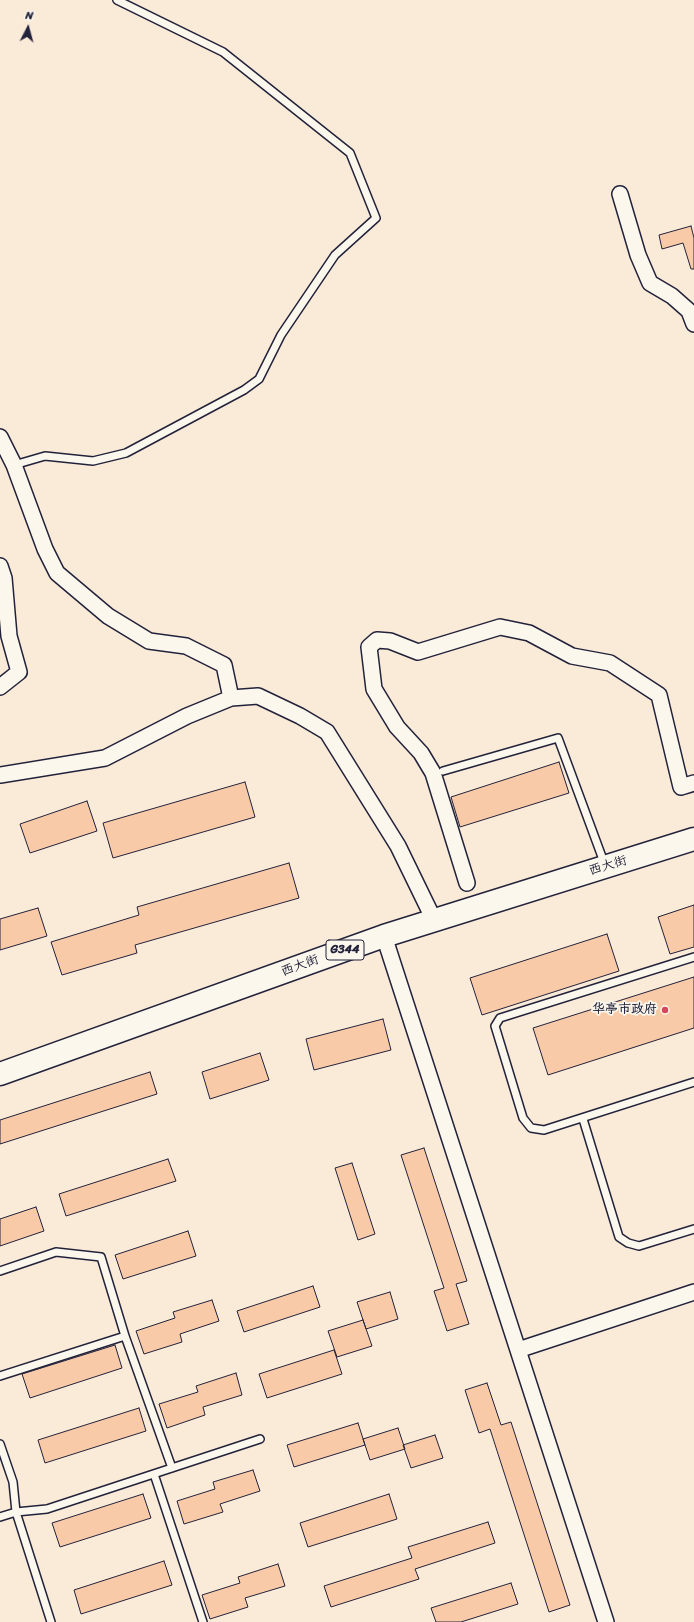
<!DOCTYPE html>
<meta charset="utf-8">
<style>
body{margin:0}
#map{position:relative;width:694px;height:1622px;overflow:hidden;background:#faead8;font-family:Sriracha,sans-serif}
canvas{display:block}
.north{position:absolute;left:8px;top:8px;width:40px;height:40px;-webkit-text-stroke:3px #fbf7ec;paint-order:stroke;rotate:6deg;font-size:11px;font-weight:700;line-height:16px;text-align:center;color:#22223b}
.north::after{content:'';display:block;margin:auto;width:14px;height:18px;background:#22223b;clip-path:polygon(50% 0,100% 100%,50% 72%,0 100%)}
</style>
<div id="map">
<canvas width="694" height="1622"></canvas>
<div class="north">N</div>
</div>
<script>
const ctx = document.querySelector('canvas').getContext('2d');
ctx.lineJoin = 'round';
function paint(path, color) {
  ctx.fillStyle = color;
  ctx.fill(path, 'evenodd');
}
function toPath(rows) {
  const path = new Path2D();
  for (const r of rows) {
    path.moveTo(r[0], r[1]);
    for (let i = 2; i < r.length; i += 2) path.lineTo(r[i], r[i + 1]);
  }
  return path;
}
function strokePath(path, color, width, dash) {
  ctx.strokeStyle = color;
  ctx.lineWidth = width;
  ctx.lineCap = dash ? 'butt' : 'round';
  ctx.setLineDash(dash || []);
  ctx.stroke(path);
}
function write(font, color, halo, rows, align = 'center') {
  ctx.font = font + ' Sriracha,"LXGW WenKai TC",sans-serif';
  ctx.lineWidth = 3.5;
  ctx.setLineDash([]);
  ctx.textBaseline = 'middle';
  ctx.strokeStyle = halo;
  ctx.fillStyle = color;
  for (const [text, x, y, turn = 0] of rows) {
    ctx.save();
    ctx.translate(x, y);
    ctx.rotate((+turn || 0) * Math.PI / 180);
    ctx.textAlign = isNaN(turn) ? turn : align;
    if (halo) ctx.strokeText(text, 0, 0);
    ctx.fillText(text, 0, 0);
    ctx.restore();
  }
}
const building = toPath([
 [691,226,694,238,694,269,691,269,683,243,662,249,659,235,691,226],
 [559,762,569,793,460,827,451,797,559,762],
 [245,782,255,817,113,858,103,823,245,782],
 [87,801,97,831,30,853,20,824,87,801],
 [289,863,299,898,135,945,137,953,62,975,51,942,139,915,137,907,289,863],
 [694,905,694,947,670,954,658,917,694,905],
 [38,908,47,936,0,950,0,919,38,908],
 [607,934,619,971,482,1015,470,978,607,934],
 [694,977,694,1028,548,1075,533,1028,694,977],
 [383,1019,391,1050,314,1070,306,1039,383,1019],
 [260,1053,269,1080,210,1099,202,1072,260,1053],
 [150,1072,157,1094,0,1144,0,1120,150,1072],
 [424,1148,467,1281,456,1284,469,1324,447,1331,434,1291,444,1288,401,1155,424,1148],
 [168,1159,176,1181,66,1216,59,1194,168,1159],
 [352,1163,375,1234,358,1240,335,1168,352,1163],
 [36,1207,44,1231,0,1246,0,1219,36,1207],
 [188,1231,196,1256,123,1279,115,1255,188,1231],
 [313,1286,320,1307,244,1332,237,1311,313,1286],
 [390,1292,398,1319,366,1329,357,1302,390,1292],
 [212,1300,219,1321,180,1334,182,1342,144,1354,136,1331,175,1318,173,1312,212,1300],
 [363,1320,372,1346,337,1357,328,1331,363,1320],
 [115,1345,122,1368,30,1398,22,1374,115,1345],
 [334,1350,342,1374,267,1398,259,1374,334,1350],
 [236,1373,242,1395,203,1407,205,1415,167,1428,159,1404,198,1392,196,1386,236,1373],
 [487,1383,501,1425,511,1422,570,1605,549,1612,490,1429,479,1433,465,1390,487,1383],
 [139,1408,146,1431,45,1463,38,1440,139,1408],
 [358,1423,365,1445,294,1467,287,1445,358,1423],
 [398,1428,405,1449,370,1460,363,1439,398,1428],
 [435,1435,443,1458,411,1468,403,1445,435,1435],
 [253,1470,260,1491,220,1504,223,1512,184,1524,177,1501,215,1489,213,1482,253,1470],
 [143,1494,151,1518,60,1547,52,1523,143,1494],
 [389,1494,397,1519,308,1547,300,1523,389,1494],
 [488,1522,495,1543,415,1569,419,1579,331,1607,324,1586,412,1558,408,1547,488,1522],
 [164,1561,172,1585,81,1614,74,1590,164,1561],
 [278,1564,285,1586,245,1598,248,1607,210,1619,202,1595,240,1583,238,1577,278,1564],
 [511,1583,518,1604,461,1622,436,1622,431,1608,511,1583]
]);
const lane = toPath([
 [14,465,45,456,93,461,126,453,244,390,259,379,281,335,335,255,376,218,350,153,223,52,117,0],
 [443,771,558,738,605,865],
 [694,957,500,1018,495,1026,523,1118,531,1128,544,1130,694,1082],
 [583,1119,619,1237,628,1243,639,1246,694,1229],
 [0,1271,56,1252,101,1257,125,1336,0,1376],
 [125,1336,172,1468],
 [0,1444,13,1482,16,1512,51,1622],
 [154,1474,203,1622],
 [0,1517,16,1512,47,1509,260,1439]
]);
const street = toPath([
 [620,194,638,255,650,283,672,296,689,311,694,324],
 [0,437,14,465,45,549,57,573,108,616,149,641,186,646,224,665,231,698],
 [0,566,4,578,9,636,19,672,0,687],
 [0,775,105,758,187,716,231,698,258,696,300,716,327,732,398,846,434,920],
 [467,883,433,773,421,753,397,727,374,689,369,647,377,640,390,641,418,652,500,627,529,633,572,656,610,663,659,695,681,787,694,783],
 [384,936,606,1622],
 [518,1350,694,1292]
]);
const highway = toPath([
 [0,1074,384,936,694,839]
]);
const markers = [
 [665,1010,4,"#d1495b"]
];
const shields = [
 [345,950,38]
];
const shieldNames = [
 ["G344",345,950]
];
const streetNames = [
 ["西大街",608,866,-17],
 ["西大街",300,966,-20]
];
const poiNames = [
 ["华亭市政府",657,1010]
];
paint(building, '#f9caa8');
strokePath(building, '#22223b', 1);
strokePath(lane, '#22223b', 10);
strokePath(street, '#22223b', 18);
strokePath(highway, '#22223b', 25);
strokePath(lane, '#fbf7ec', 7);
strokePath(street, '#fbf7ec', 15);
strokePath(highway, '#fbf7ec', 22);
for (const [x, y, r, color] of markers) {
  const dot = new Path2D();
  dot.arc(x, y, r, 0, 2 * Math.PI);
  ctx.fillStyle = color;
  ctx.fill(dot);
  strokePath(dot, '#fbf7ec', 1.5);
}
for (const [x, y, w] of shields) {
  const box = new Path2D();
  box.roundRect(x - w / 2, y - 10, w, 20, 3);
  ctx.fillStyle = '#fbf7ec';
  ctx.fill(box);
  strokePath(box, '#22223b', 1);
}
write('bold 12px', '#22223b', null, shieldNames);
write('13px', '#22223b', '#fbf7ec', streetNames);
write('bold 13px', '#22223b', '#fbf7ec', poiNames, 'right');
</script>
